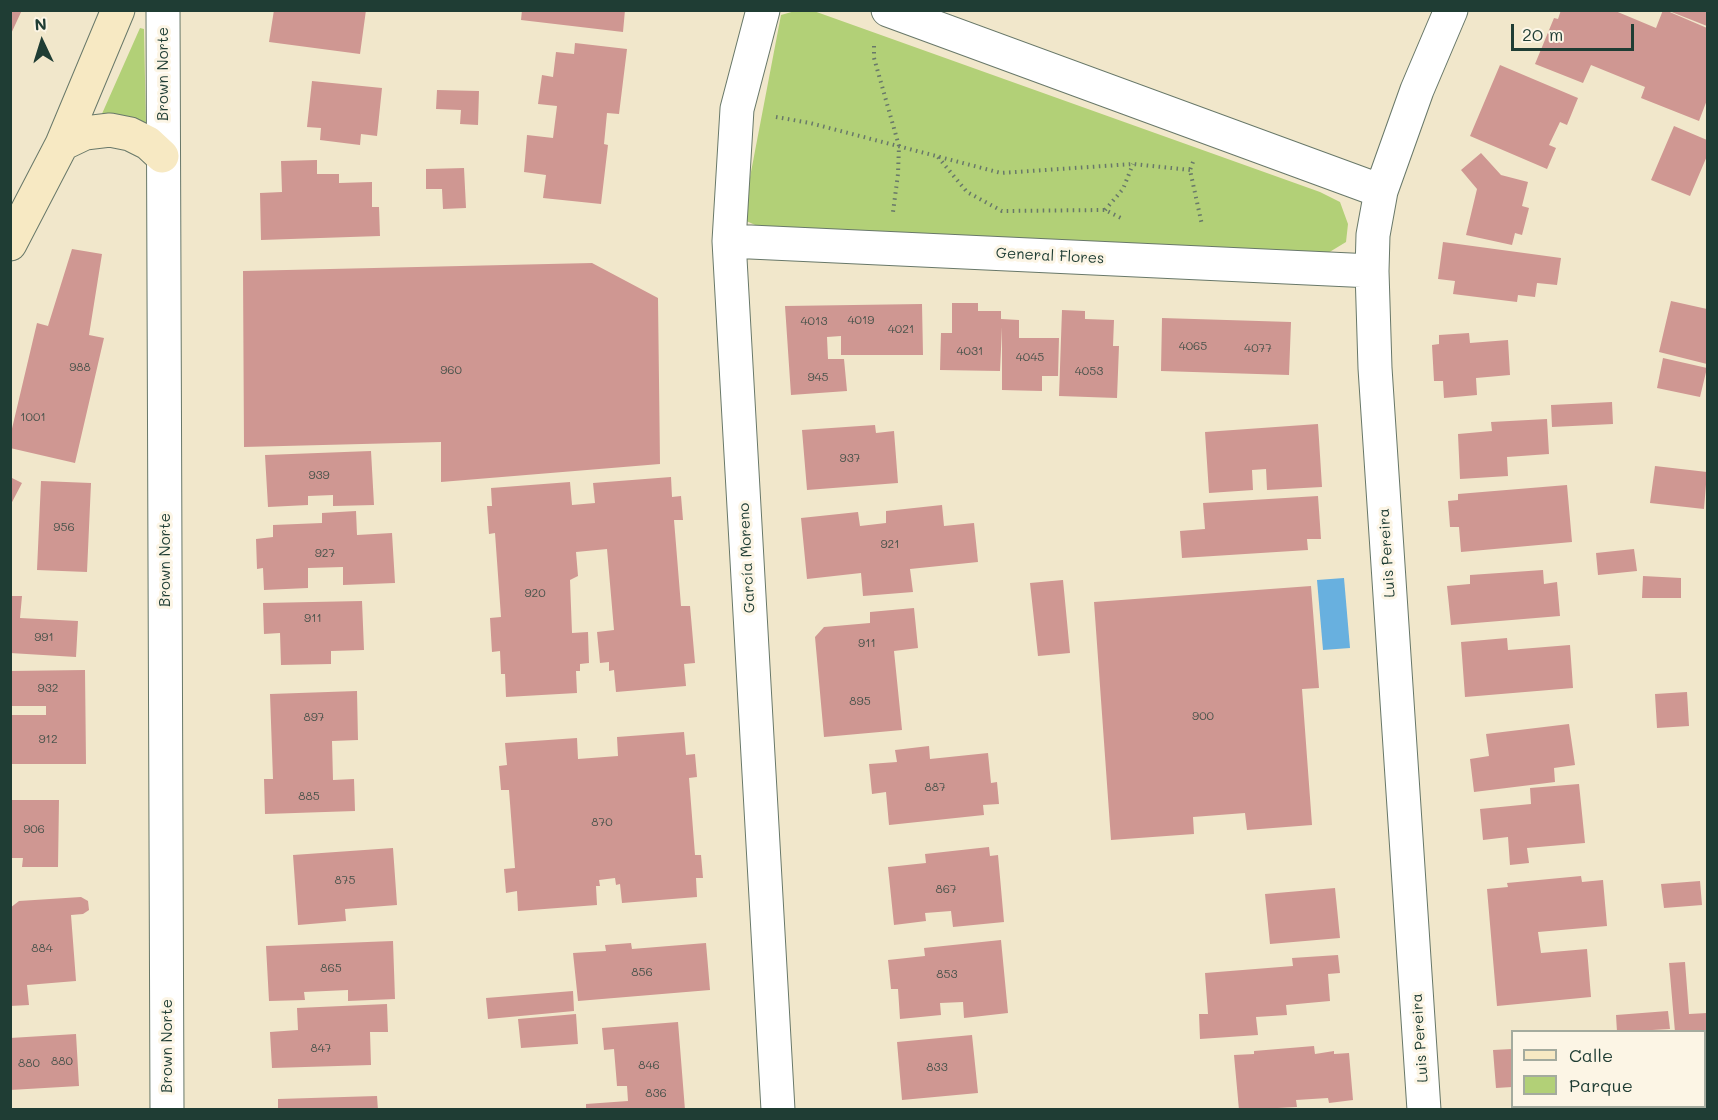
<!DOCTYPE html>
<meta charset="utf-8">
<style>
body{margin:0}
#map{position:relative;width:1718px;height:1120px;overflow:hidden;background:#f1e7cb;font-family:Mali,sans-serif}
canvas{display:block}
.frame{position:absolute;inset:0;border:12px solid #1f3d34;pointer-events:none}
.legend{position:absolute;left:1511px;top:1030px;width:195px;height:78px;box-sizing:border-box;background:#fcf5e5;border:2px solid #a4ab9e;margin:0;padding:8px 10px;list-style:none;font-size:18px;color:#1f3d34}
.legend li{display:flex;align-items:center;gap:12px;height:30px}
.legend b{width:30px;border:2px solid #a4ab9e}
.north{position:absolute;left:12px;top:12px;width:60px;height:60px;-webkit-text-stroke:4px #fcf5e5;paint-order:stroke;rotate:356deg;font-size:16px;font-weight:700;line-height:24px;text-align:center;color:#1f3d34}
.north::after{content:'';display:block;margin:auto;width:21px;height:27px;background:#1f3d34;clip-path:polygon(50% 0,100% 100%,50% 72%,0 100%)}
.scale{position:absolute;left:1511px;top:24px;width:123px;height:27px;box-sizing:border-box;border:3px solid #1f3d34;border-top:0;padding-left:8px;font-size:18px;line-height:21px;white-space:nowrap;color:#1f3d34;-webkit-text-stroke:4px #fcf5e5;paint-order:stroke}
</style>
<div id="map">
<canvas width="1718" height="1120"></canvas>
<div class="frame"></div>
<ul class="legend">
<li><b style="height:8px;background:#f7e9c3"></b>Calle</li>
<li><b style="height:16px;background:#b2d077"></b>Parque</li>
</ul>
<div class="north">N</div>
<div class="scale">20 m</div>
</div>
<script>
const ctx = document.querySelector('canvas').getContext('2d');
ctx.lineJoin = 'round';
function paint(path, color) {
  ctx.fillStyle = color;
  ctx.fill(path, 'evenodd');
}
function toPath(rows) {
  const path = new Path2D();
  for (const r of rows) {
    path.moveTo(r[0], r[1]);
    for (let i = 2; i < r.length; i += 2) path.lineTo(r[i], r[i + 1]);
  }
  return path;
}
function strokePath(path, color, width, dash) {
  ctx.strokeStyle = color;
  ctx.lineWidth = width;
  ctx.lineCap = dash ? 'butt' : 'round';
  ctx.setLineDash(dash || []);
  ctx.stroke(path);
}
function write(font, color, halo, rows, align = 'center') {
  ctx.font = font + ' Mali,sans-serif';
  ctx.lineWidth = 6;
  ctx.setLineDash([]);
  ctx.textBaseline = 'middle';
  ctx.strokeStyle = halo;
  ctx.fillStyle = color;
  for (const [text, x, y, turn = 0] of rows) {
    ctx.save();
    ctx.translate(x, y);
    ctx.rotate((+turn || 0) * Math.PI / 180);
    ctx.textAlign = isNaN(turn) ? turn : align;
    if (halo) ctx.strokeText(text, 0, 0);
    ctx.fillText(text, 0, 0);
    ctx.restore();
  }
}
const green = toPath([
 [811,10,1320,192,1340,202,1348,224,1346,242,1323,256,764,229,742,219,781,15,795,11],
 [140,28,144,29,146,129,101,116]
]);
const water = toPath([
 [1344,578,1350,648,1323,650,1317,580]
]);
const building = toPath([
 [10,10,22,10,10,36],
 [274,10,366,10,360,54,269,42],
 [522,10,625,10,623,32,521,20],
 [1561,10,1613,10,1656,28,1663,10,1665,10,1707,28,1707,100,1699,121,1641,98,1645,87,1591,65,1583,83,1535,64,1554,18,1558,19],
 [1669,10,1707,10,1707,26,1669,11],
 [575,43,627,49,619,114,607,113,604,144,608,145,601,204,543,198,546,175,524,172,527,135,553,138,557,106,538,104,542,75,553,77,556,52,574,54],
 [1500,65,1578,98,1567,125,1560,122,1549,145,1556,148,1547,169,1470,136],
 [312,81,382,88,377,136,361,134,360,145,320,140,321,128,307,127],
 [437,90,479,91,478,125,460,124,461,110,436,109],
 [1674,126,1707,140,1707,156,1690,196,1651,180],
 [1481,153,1501,175,1528,182,1522,206,1529,208,1522,235,1515,233,1512,245,1466,235,1477,189,1461,170],
 [317,160,317,174,339,174,339,183,372,182,372,207,379,207,380,236,261,240,260,193,282,192,281,161],
 [464,168,466,208,443,209,442,189,426,189,426,169],
 [1443,242,1561,258,1557,285,1537,283,1535,297,1518,295,1517,302,1453,294,1455,281,1438,279],
 [72,249,102,254,89,335,104,338,75,463,10,448,10,437,37,323,48,326],
 [592,263,658,298,660,464,441,482,441,442,244,447,243,271],
 [1671,301,1707,309,1707,364,1659,352],
 [952,303,978,303,978,311,1001,311,1001,319,1019,320,1019,338,1059,338,1058,376,1042,376,1042,391,1002,390,1002,327,1000,371,940,370,941,333,952,333],
 [922,304,923,355,841,355,841,336,827,337,828,359,844,359,847,391,791,395,785,306],
 [1062,310,1085,311,1085,319,1114,320,1113,346,1119,346,1117,398,1059,396],
 [1162,318,1291,322,1289,375,1161,371],
 [1469,333,1470,343,1508,340,1510,375,1476,378,1477,395,1444,398,1443,381,1434,381,1432,345,1439,344,1439,335],
 [1663,358,1707,368,1700,397,1657,388],
 [1612,402,1613,424,1552,427,1551,405],
 [1547,419,1549,454,1507,457,1508,476,1460,479,1458,434,1492,431,1491,422],
 [1318,424,1322,487,1267,490,1266,469,1252,470,1253,490,1209,493,1205,432],
 [875,425,876,433,894,431,898,483,807,490,802,430],
 [371,451,374,505,333,506,333,495,308,496,308,505,268,507,265,455],
 [1655,466,1707,472,1704,509,1650,503],
 [10,477,22,483,10,506],
 [671,477,672,497,681,496,683,520,674,520,681,606,690,606,695,663,684,664,686,686,616,692,614,670,609,671,609,662,600,663,597,632,614,630,607,549,576,552,578,576,570,580,572,633,588,632,589,663,580,664,580,671,576,671,577,693,506,697,505,674,501,674,500,651,492,652,490,618,501,617,495,533,489,534,487,506,492,506,491,488,570,482,572,505,595,503,593,483],
 [41,481,91,483,87,572,37,570],
 [1567,485,1572,542,1461,552,1459,527,1450,527,1448,501,1458,500,1458,494],
 [1318,496,1321,539,1307,539,1308,550,1182,558,1180,531,1205,529,1203,503],
 [942,505,944,526,974,523,978,562,910,569,913,592,863,596,861,573,807,579,801,518,858,512,860,526,886,523,886,511],
 [356,511,357,535,392,533,395,583,343,585,343,567,308,568,308,588,264,590,263,568,257,569,256,539,273,537,273,525,322,523,322,513],
 [1634,549,1637,571,1598,575,1596,553],
 [1543,570,1544,584,1557,582,1560,616,1451,625,1447,586,1470,584,1470,575],
 [1643,576,1681,578,1681,598,1642,598],
 [1063,580,1070,653,1038,656,1030,583],
 [1311,586,1319,688,1302,689,1312,825,1247,830,1245,813,1193,817,1194,834,1111,840,1094,602],
 [10,596,22,596,20,618,78,621,76,657,10,653],
 [362,601,364,650,331,651,331,664,281,665,280,633,264,634,263,603],
 [914,608,918,648,894,651,902,730,824,737,815,637,824,627,870,623,870,612],
 [1507,638,1508,650,1570,645,1573,688,1465,697,1461,642],
 [85,670,86,764,10,764,10,715,46,715,46,706,10,706,10,671],
 [357,691,358,740,332,741,333,780,354,779,355,811,265,814,264,779,273,779,270,694],
 [1687,692,1689,726,1657,728,1655,694],
 [1569,724,1575,765,1554,768,1555,782,1474,792,1470,759,1489,756,1486,734],
 [684,732,686,755,695,754,697,777,689,778,695,855,701,855,703,878,696,878,697,897,622,903,620,884,616,885,615,878,599,880,600,886,596,886,597,905,518,911,517,891,506,893,504,869,515,868,509,790,501,790,499,766,507,765,505,743,577,738,578,759,618,756,617,737],
 [929,746,930,759,988,753,991,783,997,782,999,804,983,805,984,815,889,825,886,792,872,794,869,764,897,762,895,750],
 [1579,784,1585,843,1527,848,1529,863,1510,865,1508,837,1483,840,1480,809,1531,804,1530,788],
 [10,800,59,800,58,867,22,867,23,858,10,858],
 [989,847,990,856,998,855,1004,922,953,927,951,911,925,913,926,921,894,925,888,867,926,863,925,854],
 [393,848,397,905,345,909,346,921,298,925,293,855],
 [1581,876,1582,882,1603,880,1607,926,1538,932,1541,953,1587,949,1591,997,1497,1006,1487,889,1508,887,1507,883],
 [1700,881,1702,905,1664,908,1661,884],
 [1335,888,1340,938,1270,944,1265,894],
 [81,897,88,901,89,910,83,914,71,915,76,981,27,985,29,1005,10,1006,10,908,19,901],
 [1001,940,1008,1013,964,1018,963,1002,940,1003,941,1015,900,1019,898,989,891,989,888,960,925,956,924,948],
 [393,941,395,999,348,1001,348,990,304,992,305,1000,269,1001,266,946],
 [631,943,632,949,706,943,710,990,578,1001,573,953,606,951,605,945],
 [1338,955,1340,973,1328,974,1330,1001,1286,1005,1287,1015,1256,1017,1258,1035,1200,1039,1199,1014,1208,1014,1205,973,1293,966,1292,958],
 [1685,962,1689,1014,1707,1013,1707,1030,1675,1032,1669,963],
 [573,991,574,1011,488,1019,486,998],
 [387,1004,388,1032,370,1032,371,1065,272,1068,270,1032,298,1030,297,1008],
 [1668,1011,1670,1029,1617,1032,1616,1015],
 [576,1014,578,1044,521,1048,518,1019],
 [678,1022,685,1110,586,1110,586,1104,628,1101,627,1086,617,1086,614,1049,604,1050,602,1028],
 [76,1034,79,1086,10,1090,10,1038],
 [972,1035,978,1093,902,1100,897,1042],
 [1707,1036,1707,1063,1704,1063,1704,1037],
 [1314,1046,1315,1054,1334,1051,1334,1054,1349,1053,1353,1100,1329,1103,1328,1098,1296,1100,1297,1107,1239,1110,1234,1055,1254,1054,1254,1051],
 [1512,1049,1512,1087,1496,1088,1493,1050],
 [1707,1095,1707,1110,1677,1110,1677,1107,1704,1107,1704,1096],
 [377,1096,378,1110,278,1110,278,1099],
 [1597,1107,1598,1110,1575,1110,1575,1108]
]);
const path = toPath([
 [874,46,874,58,899,146,898,174,893,212],
 [776,117,810,123,1001,173,1133,164,1190,170],
 [938,157,967,192,1002,211,1105,210,1123,219],
 [1193,162,1190,170,1202,225],
 [1105,210,1123,189,1133,164]
]);
const minor = toPath([
 [763,10,737,109,729,241,778,1110],
 [888,10,1381,191],
 [729,241,1372,271],
 [1424,1110,1375,368,1372,271,1373,235,1381,191,1417,90,1451,10]
]);
const tertiary = toPath([
 [163,10,167,1110]
]);
const secondary = toPath([
 [62,144,85,133,110,130,130,134,148,143,162,156],
 [10,244,62,144,118,10]
]);
const numberNames = [
 ["4019",861,320],
 ["4013",814,321],
 ["4021",901,329],
 ["4065",1193,346],
 ["4077",1258,348],
 ["4031",970,351],
 ["4045",1030,357],
 ["988",80,367],
 ["960",451,370],
 ["4053",1089,371],
 ["945",818,377],
 ["1001",33,417],
 ["937",850,458],
 ["939",319,475],
 ["956",64,527],
 ["921",890,544],
 ["927",325,553],
 ["920",535,593],
 ["911",313,618],
 ["991",44,637],
 ["911",867,643],
 ["932",48,688],
 ["895",860,701],
 ["900",1203,716],
 ["897",314,717],
 ["912",48,739],
 ["887",935,787],
 ["885",309,796],
 ["870",602,822],
 ["906",34,829],
 ["875",345,880],
 ["867",946,889],
 ["884",42,948],
 ["865",331,968],
 ["856",642,972],
 ["853",947,974],
 ["847",321,1048],
 ["880",62,1061],
 ["880",29,1063],
 ["846",649,1065],
 ["833",937,1067],
 ["836",656,1093]
];
const streetNames = [
 ["Brown Norte",163,74,-90],
 ["General Flores",1050,256,3],
 ["Luis Pereira",1387,553,-94],
 ["García Moreno",747,558,-93],
 ["Brown Norte",165,560,-90],
 ["Luis Pereira",1420,1038,-94],
 ["Brown Norte",167,1046,-90]
];
paint(green, '#b2d077');
paint(water, '#68b0df');
paint(building, '#cf9792');
strokePath(minor, '#687869', 35);
strokePath(tertiary, '#687869', 35);
strokePath(secondary, '#687869', 35);
strokePath(path, '#687869', 4, [1.5, 4.5]);
strokePath(minor, '#fff', 33);
strokePath(tertiary, '#fff', 33);
strokePath(secondary, '#f7e9c3', 33);
write('12px', '#4b544c', null, numberNames);
write('15px', '#1f3d34', '#fcf5e5', streetNames);
</script>
